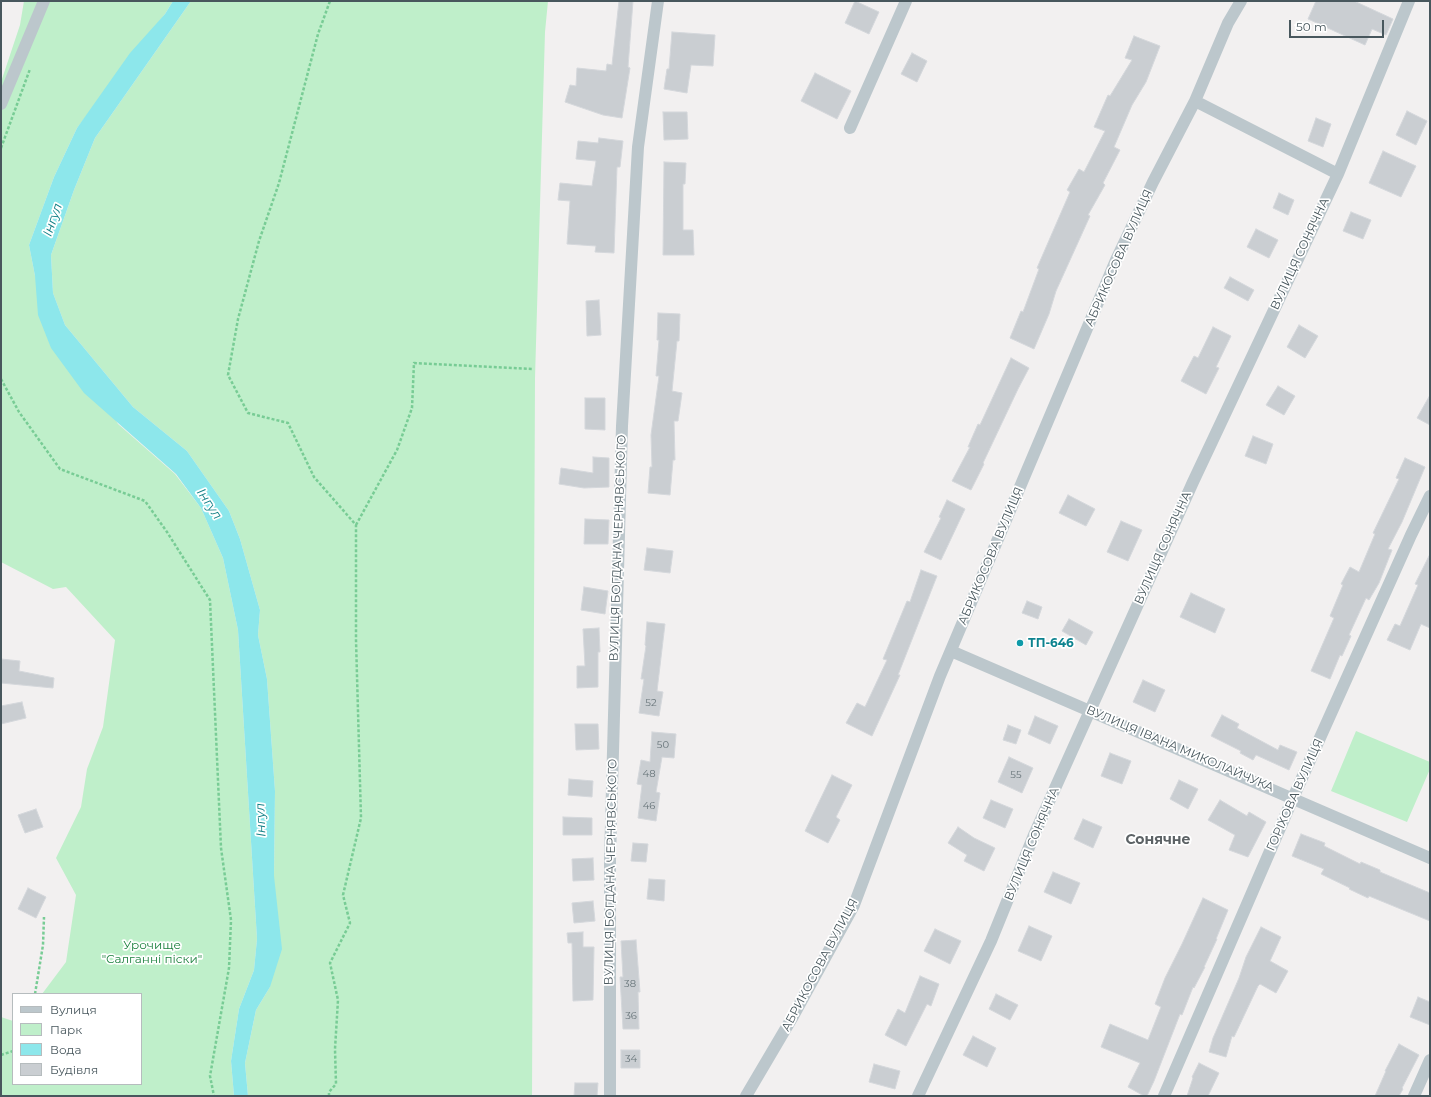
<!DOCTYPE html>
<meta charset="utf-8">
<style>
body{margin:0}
#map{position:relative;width:1431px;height:1097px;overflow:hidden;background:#f2f0f0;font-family:Montserrat,sans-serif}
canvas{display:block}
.frame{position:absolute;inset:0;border:2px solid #48575d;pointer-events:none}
.legend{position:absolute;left:12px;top:993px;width:130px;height:92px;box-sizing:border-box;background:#fff;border:1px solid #b6bcbe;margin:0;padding:5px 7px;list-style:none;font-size:12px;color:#48575d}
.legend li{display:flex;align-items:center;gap:8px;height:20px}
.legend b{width:20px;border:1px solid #b6bcbe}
.scale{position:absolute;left:1289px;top:20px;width:95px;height:18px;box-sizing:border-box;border:2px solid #48575d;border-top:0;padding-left:5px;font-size:12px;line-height:14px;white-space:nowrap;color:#48575d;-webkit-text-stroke:3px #fff;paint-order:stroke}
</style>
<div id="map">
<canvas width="1431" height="1097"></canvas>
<div class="frame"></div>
<ul class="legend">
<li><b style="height:5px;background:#bcc7cc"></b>Вулиця</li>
<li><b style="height:11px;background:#bfefca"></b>Парк</li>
<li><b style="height:11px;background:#8de7eb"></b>Вода</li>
<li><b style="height:11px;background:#caced2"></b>Будівля</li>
</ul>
<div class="scale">50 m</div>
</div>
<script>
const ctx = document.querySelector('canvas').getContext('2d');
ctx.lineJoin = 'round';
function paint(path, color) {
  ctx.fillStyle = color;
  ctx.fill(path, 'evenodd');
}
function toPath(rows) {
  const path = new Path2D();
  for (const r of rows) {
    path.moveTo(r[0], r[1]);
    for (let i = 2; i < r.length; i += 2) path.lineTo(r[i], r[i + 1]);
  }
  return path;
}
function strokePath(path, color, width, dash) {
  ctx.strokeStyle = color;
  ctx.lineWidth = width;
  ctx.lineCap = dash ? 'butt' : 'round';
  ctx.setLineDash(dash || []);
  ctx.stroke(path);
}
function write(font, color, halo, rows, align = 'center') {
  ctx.font = font + ' Montserrat,sans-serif';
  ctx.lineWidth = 3.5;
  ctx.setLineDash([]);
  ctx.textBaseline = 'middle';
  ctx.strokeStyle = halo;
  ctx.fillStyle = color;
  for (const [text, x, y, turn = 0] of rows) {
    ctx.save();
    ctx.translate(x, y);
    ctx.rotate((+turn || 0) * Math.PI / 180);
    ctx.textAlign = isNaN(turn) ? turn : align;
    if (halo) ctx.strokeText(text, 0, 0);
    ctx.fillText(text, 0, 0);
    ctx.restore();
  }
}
const green = toPath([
 [24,1,173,1,165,14,77,128,54,177,29,245,35,276,118,424,175,474,201,508,223,558,238,630,257,939,254,970,239,1009,231,1061,234,1096,1,1096,1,1017,13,1021,13,1084,141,1084,141,994,42,994,66,962,76,895,56,858,81,807,87,769,103,727,115,640,66,587,53,589,1,562,1,82,20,25],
 [191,1,548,1,545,32,535,378,532,1096,248,1096,245,1063,256,1010,270,987,274,876,275,791,267,679,258,635,260,610,240,539,229,511,187,451,133,407,65,325,53,293,51,255,74,190,95,138],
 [1356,731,1430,762,1430,769,1407,822,1331,791]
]);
const water = toPath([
 [173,1,191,1,95,138,74,190,51,255,53,293,65,325,133,407,187,451,229,511,240,539,260,610,258,635,267,679,275,791,274,876,282,949,270,987,256,1010,245,1063,248,1096,234,1096,231,1061,239,1009,254,970,257,939,238,630,223,558,201,508,176,474,84,393,51,348,38,315,35,276,29,245,54,177,77,128,130,53,165,14]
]);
const building = toPath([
 [619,1,633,1,628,67,630,68,622,118,603,115,565,102,570,85,576,86,577,68,606,71,607,64,612,65,619,1],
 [855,1,879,12,869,34,845,23,855,1],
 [1316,1,1354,1,1393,19,1386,35,1372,29,1365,45,1308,19,1316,1],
 [672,32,715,35,713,66,691,65,687,93,664,89,667,69,669,69,672,32],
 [1134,36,1160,46,1146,82,1132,105,1114,147,1120,150,1103,183,1105,185,1088,215,1090,216,1056,291,1049,314,1034,349,1010,338,1021,311,1023,312,1039,269,1037,268,1070,192,1067,190,1079,169,1084,172,1105,131,1094,127,1108,95,1110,96,1132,60,1125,58,1134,36],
 [912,53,927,61,917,82,901,74,912,53],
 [815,73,851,91,837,119,801,101,815,73],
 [1407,111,1427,121,1416,145,1396,135,1407,111],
 [663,112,687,112,688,139,664,140,663,112],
 [1316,118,1331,124,1323,147,1308,141,1316,118],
 [599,138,623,141,620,167,617,167,614,253,595,252,596,246,567,244,570,201,558,200,560,183,592,186,596,161,576,159,578,141,598,143,599,138],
 [1383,151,1416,166,1401,197,1369,183,1383,151],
 [664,162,686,163,685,184,683,184,683,230,693,230,694,255,663,255,664,162],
 [1279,193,1294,200,1288,215,1273,208,1279,193],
 [1351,212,1371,220,1363,239,1343,231,1351,212],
 [1256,229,1278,240,1269,258,1247,247,1256,229],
 [1230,277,1254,290,1248,301,1224,288,1230,277],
 [599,300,601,335,587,336,586,301,599,300],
 [658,313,680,314,679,341,677,341,672,391,682,393,678,421,674,421,675,460,673,460,670,495,648,493,650,467,652,467,651,435,659,376,656,376,659,340,657,340,658,313],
 [1299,325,1318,336,1305,358,1287,347,1299,325],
 [1213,327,1231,336,1216,367,1219,368,1206,394,1181,381,1194,356,1198,358,1213,327],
 [1011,358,1029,368,1018,389,983,463,984,464,971,490,952,481,970,447,968,447,978,424,980,425,1011,358],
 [1278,386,1295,396,1284,415,1266,405,1278,386],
 [1430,395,1430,425,1417,418,1430,395],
 [585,398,605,398,605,430,585,429,585,398],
 [1253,436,1273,444,1266,464,1245,456,1253,436],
 [593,457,609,458,609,487,584,488,559,484,561,468,593,473,593,457],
 [1405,458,1425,467,1402,522,1388,549,1392,550,1379,583,1369,600,1366,598,1349,635,1351,636,1342,656,1340,655,1330,679,1311,671,1334,618,1330,616,1343,585,1341,584,1350,567,1359,572,1375,534,1373,533,1399,479,1396,478,1405,458],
 [1068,495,1095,509,1086,526,1059,513,1068,495],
 [947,500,965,509,941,560,924,552,941,518,939,517,947,500],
 [585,519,609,520,608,544,584,544,585,519],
 [1121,521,1142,530,1128,561,1107,552,1121,521],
 [647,548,673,551,670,573,644,570,647,548],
 [1430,554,1430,628,1421,624,1410,650,1387,640,1395,624,1400,626,1418,585,1415,584,1430,554],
 [921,570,937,576,898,675,900,675,872,736,846,723,857,703,865,707,887,660,883,659,907,601,910,602,921,570],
 [584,587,608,591,605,614,581,610,584,587],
 [1191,593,1225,609,1215,633,1180,617,1191,593],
 [1027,601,1042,607,1038,619,1022,613,1027,601],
 [1069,619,1093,632,1086,645,1062,631,1069,619],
 [647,622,665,624,657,691,663,692,659,716,639,713,644,679,641,679,646,646,645,645,647,622],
 [599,628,600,652,598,652,598,687,577,688,577,666,585,666,583,629,599,628],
 [1,659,20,661,19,671,54,678,53,688,1,683,1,659],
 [1143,680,1165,690,1155,712,1133,702,1143,680],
 [22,702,26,718,1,724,1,706,22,702],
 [1222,715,1239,724,1237,728,1278,750,1280,745,1297,752,1289,770,1256,755,1253,760,1240,753,1241,751,1211,736,1222,715],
 [1035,716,1058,726,1050,744,1028,734,1035,716],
 [575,724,598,724,599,749,576,750,575,724],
 [1008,725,1021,730,1016,744,1003,740,1008,725],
 [652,732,676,734,674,758,662,757,656,792,660,793,656,821,638,818,642,785,637,784,641,760,650,762,652,732],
 [1110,753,1131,761,1122,784,1101,776,1110,753],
 [1009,757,1033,768,1022,793,998,782,1009,757],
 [832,775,852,785,836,817,840,820,828,843,805,831,832,775],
 [569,779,593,781,592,797,568,795,569,779],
 [1179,780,1198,789,1188,809,1170,799,1179,780],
 [991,800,1013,809,1005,828,983,818,991,800],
 [1220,800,1247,816,1249,812,1266,822,1248,857,1229,850,1235,835,1208,820,1220,800],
 [36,809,43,827,25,833,18,815,36,809],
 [563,817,592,818,592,835,563,835,563,817],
 [1083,819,1102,827,1093,848,1074,839,1083,819],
 [958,827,974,838,995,848,984,871,964,861,967,855,948,843,958,827],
 [1301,834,1325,843,1324,846,1360,864,1361,862,1380,870,1380,872,1430,893,1430,921,1369,896,1368,898,1349,889,1350,888,1321,874,1324,869,1292,856,1301,834],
 [633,843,648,844,646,862,631,861,633,843],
 [593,858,594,880,573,881,572,859,593,858],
 [1053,872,1080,883,1071,904,1044,892,1053,872],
 [649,879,665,880,664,901,647,899,649,879],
 [28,888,46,897,36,918,18,909,28,888],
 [1203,898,1228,910,1216,939,1217,939,1204,967,1205,967,1194,988,1193,987,1182,1015,1180,1014,1154,1081,1147,1096,1144,1096,1128,1087,1140,1063,1101,1047,1110,1024,1148,1040,1161,1007,1155,1004,1165,978,1182,944,1203,898],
 [593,901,595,921,574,923,572,903,593,901],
 [1029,926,1052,936,1041,961,1018,951,1029,926],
 [1261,927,1281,937,1270,961,1288,971,1276,993,1260,984,1258,986,1234,1037,1232,1036,1226,1057,1209,1052,1213,1038,1239,978,1246,957,1261,927],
 [935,929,961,941,950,964,924,951,935,929],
 [583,932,583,947,594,947,593,1000,573,1001,572,943,568,943,567,933,583,932],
 [636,940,640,992,638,992,639,1029,623,1029,620,977,623,977,621,941,636,940],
 [920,976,939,984,931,1006,927,1004,906,1046,885,1035,898,1009,905,1013,920,976],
 [996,994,1018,1005,1010,1020,989,1009,996,994],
 [1418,997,1430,1002,1430,1025,1410,1017,1418,997],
 [973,1036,996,1048,987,1067,963,1055,973,1036],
 [1399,1044,1419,1055,1402,1088,1403,1089,1399,1096,1375,1096,1386,1071,1385,1071,1399,1044],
 [621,1050,640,1050,640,1068,621,1068,621,1050],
 [1199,1063,1219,1073,1208,1096,1187,1096,1193,1078,1192,1077,1199,1063],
 [874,1064,900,1071,895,1089,869,1082,874,1064],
 [575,1083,598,1083,597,1096,574,1096,575,1083]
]);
const path = toPath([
 [1,148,30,69],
 [1,379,19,412,60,469,145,501,167,532,210,600,221,848,231,920,229,968,210,1076,214,1096],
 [356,525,397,450,412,408,414,363,532,369],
 [35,994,43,945,44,917],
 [1,1055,13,1051],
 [329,1096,329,1092,336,1084,335,1049,338,1000,330,963,350,923,343,895,361,818,356,640,356,525,314,477,288,423,248,413,228,375,238,319,259,241,279,183,318,34,330,1]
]);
const minor = toPath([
 [1195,101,1338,174],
 [1,104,44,1],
 [850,128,906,1],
 [951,651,1430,858],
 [610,1096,610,860,622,426,638,147,658,1],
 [746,1096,792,1018,854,905,940,676,1116,260,1153,182,1195,101,1228,23,1241,1],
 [918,1096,991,941,1034,835,1193,482,1338,174,1409,1],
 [1164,1096,1293,798,1411,535,1430,496],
 [1414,1096,1430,1060]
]);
const markers = [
 [1020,643,4,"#0f9aa8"]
];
const numberNames = [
 ["52",651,703],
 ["50",663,745],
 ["48",649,774],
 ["55",1016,775],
 ["46",649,806],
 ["38",630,984],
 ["36",631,1016],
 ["34",631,1059]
];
const streetNames = [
 ["ВУЛИЦЯ СОНЯЧНА",1300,254,-65],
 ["АБРИКОСОВА ВУЛИЦЯ",1119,258,-66],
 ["ВУЛИЦЯ БОГДАНА ЧЕРНЯВСЬКОГО",618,548,-88],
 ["ВУЛИЦЯ СОНЯЧНА",1163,548,-66],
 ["АБРИКОСОВА ВУЛИЦЯ",991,556,-67],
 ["ВУЛИЦЯ ІВАНА МИКОЛАЙЧУКА",1180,749,23],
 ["ГОРІХОВА ВУЛИЦЯ",1295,795,-66],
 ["ВУЛИЦЯ СОНЯЧНА",1032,844,-67],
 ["ВУЛИЦЯ БОГДАНА ЧЕРНЯВСЬКОГО",611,872,-89],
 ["АБРИКОСОВА ВУЛИЦЯ",820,965,-62]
];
const cultureNames = [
 ["ТП-646",1028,643]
];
const parkNames = [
 ["Урочище",152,945],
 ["\"Салганні піски\"",152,959]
];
const waterNames = [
 ["Інгул",53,220,-71],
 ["Інгул",209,504,56],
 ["Інгул",261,820,-92]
];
const quarterNames = [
 ["Сонячне",1158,840]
];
paint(green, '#bfefca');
paint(water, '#8de7eb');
paint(building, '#caced2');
strokePath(building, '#d4d7db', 1);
strokePath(path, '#78cc95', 2.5, [3, 2]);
strokePath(minor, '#bcc7cc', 12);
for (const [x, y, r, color] of markers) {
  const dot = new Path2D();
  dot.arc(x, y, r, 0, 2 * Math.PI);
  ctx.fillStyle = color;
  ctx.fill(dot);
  strokePath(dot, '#fff', 1.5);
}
write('10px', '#68757a', null, numberNames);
write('12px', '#48575d', '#fff', streetNames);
write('bold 12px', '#0d838f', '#fff', cultureNames, 'left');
write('12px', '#197f3b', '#fff', parkNames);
write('italic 13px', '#0f7e84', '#fff', waterNames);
write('bold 14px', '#5c6265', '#fff', quarterNames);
</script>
